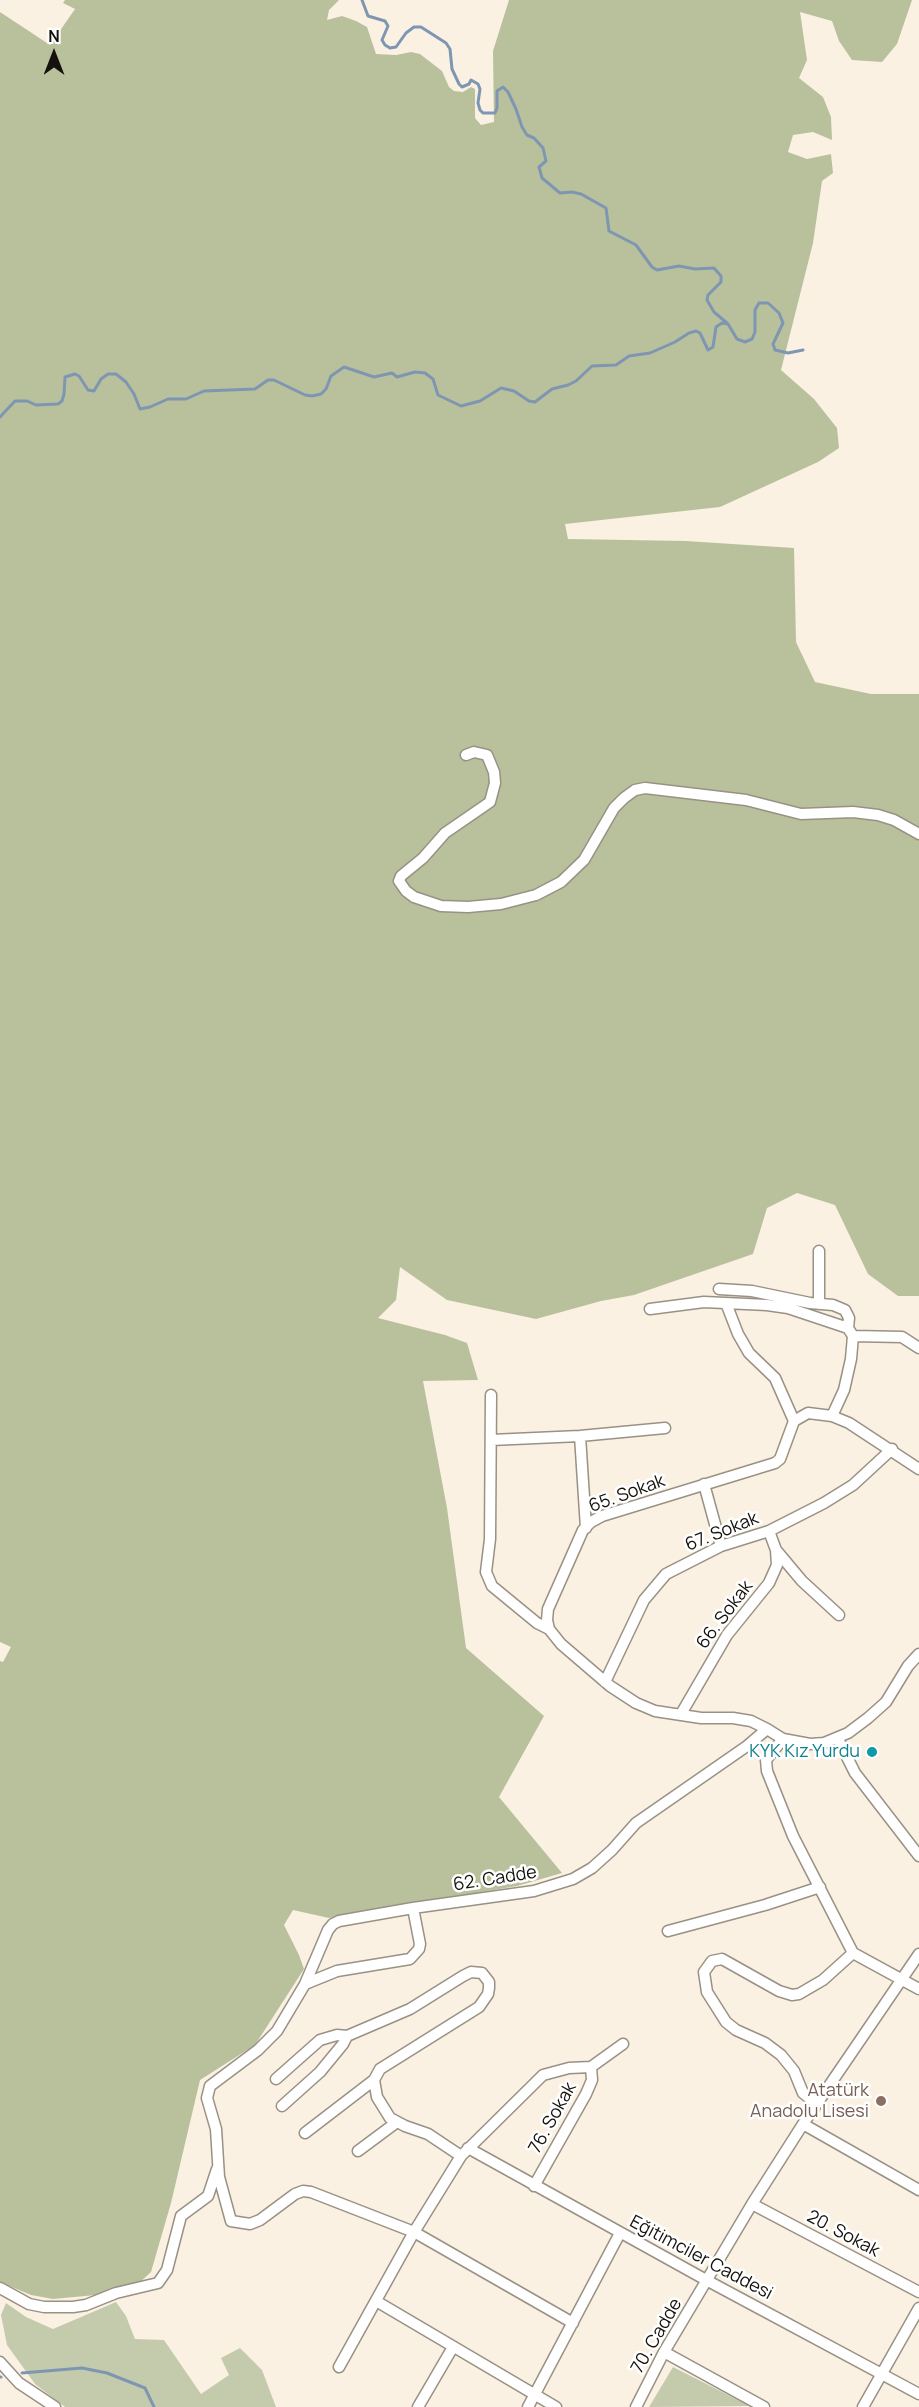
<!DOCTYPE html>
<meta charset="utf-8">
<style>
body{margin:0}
#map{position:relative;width:919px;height:2407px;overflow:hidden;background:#faf1e3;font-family:Manrope,sans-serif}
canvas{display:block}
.north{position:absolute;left:24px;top:24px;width:60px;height:60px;-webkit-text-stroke:4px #fff;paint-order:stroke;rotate:0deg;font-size:16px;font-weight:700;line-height:24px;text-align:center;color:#15120d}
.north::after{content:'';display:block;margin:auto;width:21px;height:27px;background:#15120d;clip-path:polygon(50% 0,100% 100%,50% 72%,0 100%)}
</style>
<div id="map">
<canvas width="919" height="2407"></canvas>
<div class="north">N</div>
</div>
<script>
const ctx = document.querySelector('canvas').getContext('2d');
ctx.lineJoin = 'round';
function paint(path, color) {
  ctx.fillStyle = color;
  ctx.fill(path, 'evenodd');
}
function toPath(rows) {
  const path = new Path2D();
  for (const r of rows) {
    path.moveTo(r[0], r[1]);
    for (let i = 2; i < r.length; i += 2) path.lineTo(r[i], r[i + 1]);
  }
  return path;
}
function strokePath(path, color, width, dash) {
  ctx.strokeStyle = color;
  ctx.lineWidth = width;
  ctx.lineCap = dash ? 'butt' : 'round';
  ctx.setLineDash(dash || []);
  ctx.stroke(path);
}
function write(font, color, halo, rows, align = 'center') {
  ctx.font = font + ' Manrope,sans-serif';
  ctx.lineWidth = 5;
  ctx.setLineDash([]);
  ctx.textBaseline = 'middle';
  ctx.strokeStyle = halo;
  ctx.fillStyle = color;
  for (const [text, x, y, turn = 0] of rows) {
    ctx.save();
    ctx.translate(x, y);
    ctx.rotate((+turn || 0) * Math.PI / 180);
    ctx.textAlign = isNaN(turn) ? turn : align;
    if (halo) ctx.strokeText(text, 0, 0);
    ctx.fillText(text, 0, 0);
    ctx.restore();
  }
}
const green = toPath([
 [116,2302,126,2316,135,2339,164,2340,201,2394,229,2375,221,2358,240,2348,262,2370,276,2407,65,2407,35,2384,7,2345,1,2315,6,2303,26,2317,53,2329],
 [673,2367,750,2406,649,2407]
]);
const forest = toPath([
 [65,0,339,0,329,10,327,20,342,16,356,21,367,27,376,54,396,55,411,52,420,54,442,71,449,87,454,91,463,92,471,87,475,89,475,118,481,125,494,122,493,51,509,0,912,0,897,44,882,62,852,60,839,41,832,21,800,12,807,60,799,78,823,97,831,117,832,140,813,132,793,135,788,152,807,159,831,154,833,173,822,181,813,243,781,370,814,399,837,428,839,448,818,462,720,507,565,524,568,539,686,541,794,548,796,642,815,682,871,694,919,694,919,1296,898,1296,868,1274,835,1205,797,1193,767,1208,753,1254,634,1295,601,1301,536,1319,447,1300,400,1267,396,1300,378,1318,445,1335,467,1343,478,1380,423,1381,447,1508,466,1648,544,1716,499,1797,562,1873,517,1886,329,1918,293,1910,284,1925,299,1955,304,1969,255,2045,200,2080,171,2203,151,2272,139,2283,96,2295,53,2299,31,2295,0,2282,0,1661,3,1662,11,1647,0,1642,0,12,50,45,75,9,63,3]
]);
const stream = toPath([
 [362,0,368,16,385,21,388,26,382,40,385,45,390,48,396,47,406,33,414,27,421,27,446,43,450,49,452,69,459,84,462,87,469,84,471,80,478,84,480,89,478,103,480,110,483,113,495,113,497,108,497,91,503,87,508,92,516,109,522,127,527,135,534,138,543,148,546,161,539,167,542,178,560,193,572,192,581,194,606,208,609,231,636,245,652,267,657,270,679,266,695,269,714,268,721,276,721,282,708,295,707,300,714,312,727,323],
 [0,417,15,401,27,401,36,405,58,404,62,401,64,394,65,377,75,374,79,376,88,390,94,391,101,379,108,374,116,374,126,382,134,394,140,409,150,407,168,399,186,399,204,391,255,389,268,380,274,380,305,395,312,396,321,394,326,389,331,376,344,367,374,377,392,373,397,377,415,372,425,373,433,379,438,395,461,406,480,401,501,388,514,391,529,401,535,402,552,389,568,385,576,381,592,366,616,365,629,356,650,353,675,342,689,333,696,331,700,333,708,350,713,347,716,327,722,323,728,324,737,339,745,342,752,339,755,332,755,310,759,303,768,303,779,313,783,323,773,344,775,350,788,353,803,350],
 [22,2373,82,2368,107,2373,145,2388,154,2407],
 [0,2377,1,2377]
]);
const minor = toPath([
 [466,755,474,752,487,755,494,772,495,783,490,802,445,833,423,858,401,876,399,881,406,891,414,897,441,906,468,907,501,904,536,895,561,882,584,860,614,808,624,798,635,790,645,788,746,800,801,814,853,812,878,815,894,820,919,834],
 [719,1289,752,1291,810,1303,833,1305,845,1310,849,1318,848,1328],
 [726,1303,738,1334,749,1353,775,1378,794,1421],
 [819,1304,819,1251],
 [650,1309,704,1302,767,1305,788,1308,848,1328,853,1336,851,1359,844,1390,832,1416],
 [853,1336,902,1337,919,1348],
 [491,1395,490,1539,486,1572,492,1586,537,1623,549,1629],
 [580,1436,586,1528],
 [491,1440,580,1436,665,1428],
 [704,1484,721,1546],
 [776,1550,802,1581,839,1615],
 [605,1682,644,1600,666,1574,721,1546,769,1531,824,1503,853,1485,892,1449],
 [681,1714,727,1635,769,1583,777,1565,776,1550,769,1531],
 [767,1729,751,1721,733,1718,701,1718,655,1711,636,1703,610,1686,561,1644,549,1629,547,1620,548,1609,583,1530,591,1522,602,1516,775,1463,780,1459,794,1421,808,1413,832,1416,849,1423,919,1469],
 [783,1739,766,1760,767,1771,793,1836,853,1953,919,1989],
 [838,1739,855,1773,919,1856],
 [668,1931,765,1905,820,1887],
 [305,1984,337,1971,410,1959,419,1949,420,1944,413,1908],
 [276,2079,320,2040,337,2035,347,2036],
 [817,2104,803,2093,794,2071,781,2055,765,2043,736,2030,726,2022,707,1992,704,1972,712,1961,722,1959,779,1991,792,1995,799,1994,823,1980,853,1953],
 [282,2106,320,2072,343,2044,347,2036,410,2009,463,1976,471,1972,482,1973,489,1982,489,1988,488,1994,479,2007,380,2069,374,2080,377,2097,390,2118,405,2126,428,2134,461,2156],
 [803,2124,919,2190],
 [305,2133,374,2080],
 [468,2148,708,2281,919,2394],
 [358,2151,397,2122],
 [534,2186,586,2094,592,2080,591,2067,623,2044],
 [752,2204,919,2292],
 [0,2288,29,2304,44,2307,73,2307,86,2305,116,2293,158,2283,167,2270,181,2216,208,2196,217,2169],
 [376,2301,556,2407],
 [573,2323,414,2232,311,2192,303,2191,295,2194,260,2220,250,2224,231,2221,219,2177,216,2129,207,2098,210,2086,258,2050,277,2031,305,1984,328,1930,333,1924,339,1921,413,1908,534,1891,573,1879,592,1868,612,1850,636,1823,747,1746,767,1729,783,1739,810,1744,824,1743,848,1733,868,1718,886,1702,908,1666,919,1654],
 [664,2352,764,2407],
 [0,2362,19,2383,55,2407],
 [339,2367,414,2232,461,2156,543,2075,569,2068,591,2067],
 [418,2407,453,2347],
 [528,2407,620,2233],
 [636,2407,664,2352,752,2204,803,2124,919,1954],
 [863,2407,919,2308]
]);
const markers = [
 [872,1752,6,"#0f9aa8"],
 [881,2101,6,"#8d6e63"]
];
const streetNames = [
 ["65. Sokak",627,1494,-20],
 ["67. Sokak",722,1532,-22],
 ["66. Sokak",725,1615,-53],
 ["62. Cadde",495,1879,-9],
 ["76. Sokak",553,2118,-61],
 ["20. Sokak",843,2234,28],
 ["Eğitimciler Caddesi",701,2258,28],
 ["70. Cadde",657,2336,-60]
];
const cultureNames = [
 ["KYK Kız Yurdu",860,1752]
];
const educationNames = [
 ["Atatürk",869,2091],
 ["Anadolu Lisesi",869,2112]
];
paint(green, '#c4cbad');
paint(forest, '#b9c19c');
strokePath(stream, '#7f96b3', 3);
strokePath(minor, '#999184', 13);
strokePath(minor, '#fff', 10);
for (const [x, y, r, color] of markers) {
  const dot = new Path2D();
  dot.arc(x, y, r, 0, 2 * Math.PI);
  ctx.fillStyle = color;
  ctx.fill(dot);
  strokePath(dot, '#fff', 2);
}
write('18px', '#15120d', '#fff', streetNames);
write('18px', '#0d838f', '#fff', cultureNames, 'right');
write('18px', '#785e54', '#fff', educationNames, 'right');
</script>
